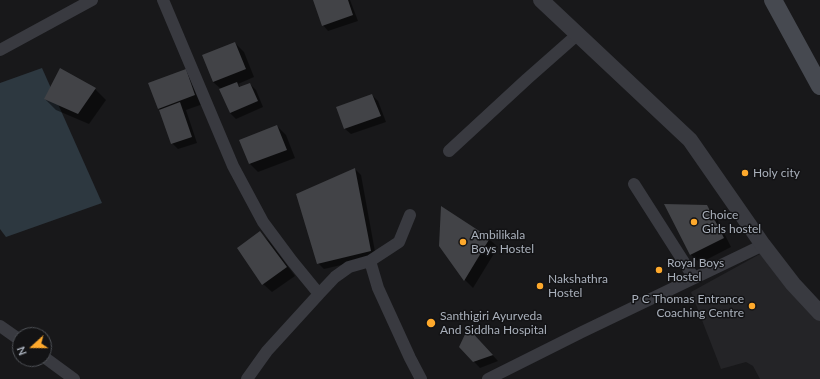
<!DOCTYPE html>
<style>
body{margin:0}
#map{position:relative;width:820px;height:379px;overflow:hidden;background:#18181a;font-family:Lato,sans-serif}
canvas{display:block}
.north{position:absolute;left:12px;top:327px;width:40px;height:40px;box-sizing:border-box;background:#131315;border:1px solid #4f5257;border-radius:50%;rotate:249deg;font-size:11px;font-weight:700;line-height:16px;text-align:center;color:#a9b0bb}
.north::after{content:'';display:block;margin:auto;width:14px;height:18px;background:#fea92c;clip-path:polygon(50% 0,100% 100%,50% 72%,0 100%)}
</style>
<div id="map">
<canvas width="820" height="379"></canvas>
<div class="north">N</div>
</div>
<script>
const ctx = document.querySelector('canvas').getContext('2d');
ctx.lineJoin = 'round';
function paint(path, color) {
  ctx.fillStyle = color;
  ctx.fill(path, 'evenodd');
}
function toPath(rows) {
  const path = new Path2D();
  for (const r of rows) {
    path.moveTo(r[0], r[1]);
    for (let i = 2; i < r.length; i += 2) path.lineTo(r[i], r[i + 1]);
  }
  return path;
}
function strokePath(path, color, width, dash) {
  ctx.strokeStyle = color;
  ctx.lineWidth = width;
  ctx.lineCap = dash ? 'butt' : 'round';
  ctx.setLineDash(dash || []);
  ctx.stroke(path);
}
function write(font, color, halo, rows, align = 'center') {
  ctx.font = font + ' Lato,sans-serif';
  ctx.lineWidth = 3;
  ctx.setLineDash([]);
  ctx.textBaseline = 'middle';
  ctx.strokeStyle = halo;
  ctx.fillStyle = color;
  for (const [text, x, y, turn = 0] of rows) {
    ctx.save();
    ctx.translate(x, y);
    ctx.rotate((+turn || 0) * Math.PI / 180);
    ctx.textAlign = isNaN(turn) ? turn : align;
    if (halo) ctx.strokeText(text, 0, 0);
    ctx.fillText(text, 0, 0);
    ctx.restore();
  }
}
const built = toPath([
 [760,254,820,319,820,379,760,379,753,366,746,362,721,369,691,292]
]);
const water = toPath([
 [42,68,102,203,6,237,0,229,0,83]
]);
const shadow = toPath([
 [314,0,350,0,358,21,328,31,323,25],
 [235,43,244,52,254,77,238,84,241,88,250,84,256,90,263,107,236,119,230,113,221,89,213,82],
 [61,69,95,89,106,100,89,124,56,110,45,99],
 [185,70,194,78,203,104,186,110,197,143,178,149,172,143,160,110,159,108],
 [372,95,378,101,386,122,351,134,345,129,337,107],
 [277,126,286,135,295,158,258,172,250,164],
 [355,169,361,175,376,257,324,269,318,263],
 [666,205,706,206,715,215,731,247,700,263,691,255],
 [260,233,269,241,295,276,272,292,263,284],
 [489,239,498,247,473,288,465,280,440,246],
 [474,335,498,361,480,368,460,347]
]);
const building = toPath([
 [313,0,348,0,353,15,322,26],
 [235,42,246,69,213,82,202,55],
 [60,68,96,88,78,114,44,99],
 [186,69,195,95,158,109,148,83],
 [237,82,239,87,250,83,258,101,230,113,219,89],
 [372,94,381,116,344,129,336,107],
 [180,102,192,137,171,144,159,110],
 [277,125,287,150,249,164,239,140],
 [355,168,371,251,317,264,296,194],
 [664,204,707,205,724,238,690,255],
 [441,206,490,238,464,281,439,246],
 [260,231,287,267,262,285,237,248],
 [468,328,493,355,473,362,459,347]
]);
const minor = toPath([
 [163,0,233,166,263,222,292,261,319,294,267,351,247,379],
 [0,50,92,0],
 [449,151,527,79,578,34],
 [634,184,694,278],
 [370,261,399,242,410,215],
 [319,294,335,277,349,267,370,261,378,288,410,358,421,379],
 [0,326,20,340],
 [44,357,74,379],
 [488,379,582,332,763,245]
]);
const tertiary = toPath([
 [541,0,690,140,763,245,793,284,820,313]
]);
const secondary = toPath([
 [773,0,820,86]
]);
const markers = [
 [745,173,4,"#fea92c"],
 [694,222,4,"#fea92c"],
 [463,242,4,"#fea92c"],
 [659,270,4,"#fea92c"],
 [540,286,4,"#fea92c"],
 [752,306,4,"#fea92c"],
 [431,323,5,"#fea92c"]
];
const poiNames = [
 ["Holy city",753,173],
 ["Choice",702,215],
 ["Girls hostel",702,229],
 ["Ambilikala",471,235],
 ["Boys Hostel",471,249],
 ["Royal Boys",667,263],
 ["Hostel",667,277],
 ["Nakshathra",548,279],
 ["Hostel",548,293],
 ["P C Thomas Entrance",744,299,"right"],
 ["Coaching Centre",744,313,"right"],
 ["Santhigiri Ayurveda",440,316],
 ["And Siddha Hospital",440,330]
];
paint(built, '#242427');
paint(water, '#2d3840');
paint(shadow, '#0007');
paint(building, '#424347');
strokePath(minor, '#393a40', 12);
strokePath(tertiary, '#393a40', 16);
strokePath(secondary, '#464950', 18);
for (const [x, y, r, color] of markers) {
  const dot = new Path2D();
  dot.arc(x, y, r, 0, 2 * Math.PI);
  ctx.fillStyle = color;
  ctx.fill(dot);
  strokePath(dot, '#131315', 1.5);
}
write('12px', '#a9b0bb', '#131315', poiNames, 'left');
</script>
